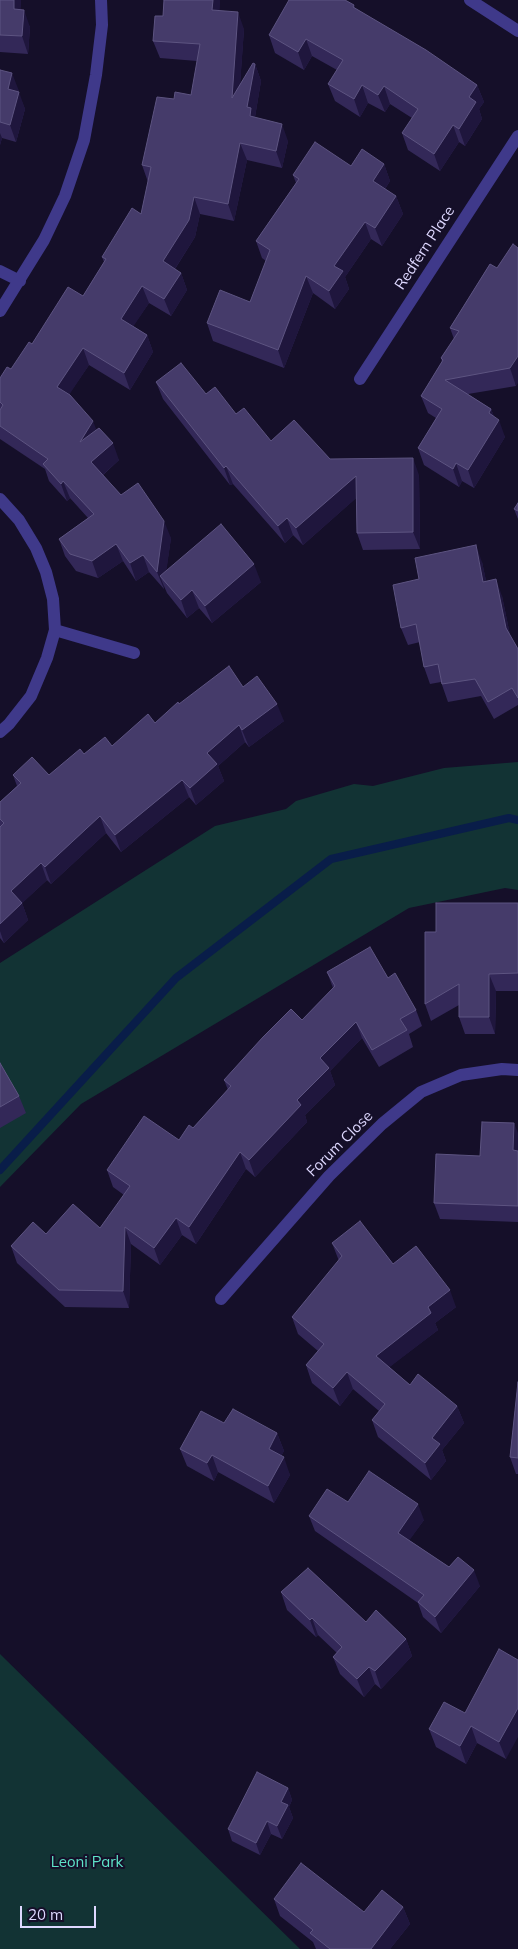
<!DOCTYPE html>
<style>
body{margin:0}
#map{position:relative;width:518px;height:1949px;overflow:hidden;background:#150f29;font-family:Mulish,sans-serif}
canvas{display:block}
.scale{position:absolute;left:20px;top:1906px;width:76px;height:22px;box-sizing:border-box;border:2px solid #ded8ff;border-top:0;padding-left:6px;font-size:15px;line-height:18px;white-space:nowrap;color:#ded8ff;-webkit-text-stroke:4px #150f29;paint-order:stroke}
</style>
<div id="map">
<canvas width="518" height="1949"></canvas>
<div class="scale">20 m</div>
</div>
<script>
const ctx = document.querySelector('canvas').getContext('2d');
ctx.lineJoin = 'round';
function paint(path, color) {
  ctx.fillStyle = color;
  ctx.fill(path, 'evenodd');
}
function toPath(rows) {
  const path = new Path2D();
  for (const r of rows) {
    path.moveTo(r[0], r[1]);
    for (let i = 2; i < r.length; i += 2) path.lineTo(r[i], r[i + 1]);
  }
  return path;
}
function strokePath(path, color, width, dash) {
  ctx.strokeStyle = color;
  ctx.lineWidth = width;
  ctx.lineCap = dash ? 'butt' : 'round';
  ctx.setLineDash(dash || []);
  ctx.stroke(path);
}
function write(font, color, halo, rows, align = 'center') {
  ctx.font = font + ' Mulish,sans-serif';
  ctx.lineWidth = 4;
  ctx.setLineDash([]);
  ctx.textBaseline = 'middle';
  ctx.strokeStyle = halo;
  ctx.fillStyle = color;
  for (const [text, x, y, turn = 0] of rows) {
    ctx.save();
    ctx.translate(x, y);
    ctx.rotate((+turn || 0) * Math.PI / 180);
    ctx.textAlign = isNaN(turn) ? turn : align;
    if (halo) ctx.strokeText(text, 0, 0);
    ctx.fillText(text, 0, 0);
    ctx.restore();
  }
}
const green = toPath([
 [518,762,518,890,505,888,409,908,81,1104,0,1187,0,963,215,826,286,809,296,801,354,784,373,786,444,768],
 [0,1654,300,1949,0,1949]
]);
const stream = toPath([
 [0,1170,176,978,331,859,509,818,518,820]
]);
const minor = toPath([
 [470,0,518,31],
 [0,271,20,281],
 [0,311,44,240,65,196,84,140,96,75,102,25,101,0],
 [360,379,518,136],
 [0,499,19,520,36,548,46,572,53,599,55,630,47,658,31,696,9,724,0,732],
 [55,630,134,653],
 [221,1299,329,1176,382,1124,421,1092,461,1075,502,1069,518,1070]
]);
const wall = toPath([
 [0,0,21,0,20,10,30,27,28,54,0,52],
 [164,0,220,0,219,10,244,29,240,84,255,64,261,81,255,117,288,141,282,168,247,160,234,221,200,214,195,237,175,269,181,273,187,290,171,316,149,303,133,326,147,335,153,352,130,390,89,365,69,394,119,460,103,475,121,495,171,538,166,571,261,582,212,623,199,608,187,618,167,593,164,586,164,589,149,572,136,581,123,561,98,578,76,571,65,556,59,539,88,518,70,498,67,501,49,481,45,469,0,439,0,378,11,369,32,344,83,296,104,262,102,257,141,214,148,182,142,165,174,99,191,95,197,61,160,58,153,41,163,16],
 [354,5,355,9,477,85,484,102,479,109,482,119,465,146,459,142,440,171,408,150,402,133,412,118,390,104,385,112,368,103,360,117,335,101,328,84,337,70,312,56,304,70,275,53,269,35],
 [0,70,19,91,18,92,25,109,16,142,2,138,0,145],
 [384,164,390,181,385,189,396,196,403,214,382,246,371,239,345,277,349,289,335,309,313,293,284,368,213,341,207,323,250,302,266,261,262,258,256,241,296,183,293,175,351,166],
 [490,264,516,386,468,394,491,409,494,417,505,437,474,488,462,481,459,487,424,465,418,448,436,418,428,413,421,396,442,362,441,358,454,339,450,328],
 [156,382,206,394,236,414,271,441,330,459,419,475,420,549,363,550,357,533,356,498,303,545,293,535,285,543,233,484,230,485,163,399],
 [518,503,518,519,514,509],
 [482,562,486,581,502,596,510,635,518,649,518,705,494,719,481,696,448,702,441,682,430,684,424,667,420,642,408,645,401,628,419,579],
 [243,687,284,721,249,747,245,742,218,766,224,781,196,805,189,797,121,852,106,833,51,884,47,880,22,903,28,920,4,943,0,938,0,802,17,786,13,775,49,775,84,754,112,746,155,723,179,704],
 [518,903,518,991,496,991,495,1034,465,1034,459,1017,459,1005,431,1021,425,1004,436,932],
 [327,972,388,978,416,1010,422,1026,409,1034,413,1047,379,1067,362,1038,330,1071,335,1085,305,1115,307,1122,255,1177,246,1169,196,1244,182,1235,160,1265,131,1244,129,1308,65,1307,17,1263,11,1246,46,1234,100,1228,124,1195,113,1187,107,1170,179,1140,193,1128,228,1090,224,1080,302,1020,333,988],
 [0,1063,19,1096,26,1113,0,1128],
 [518,1133,518,1222,440,1219,434,1203,480,1156],
 [332,1243,393,1264,456,1307,435,1323,438,1330,389,1367,410,1385,457,1406,464,1423,442,1450,446,1461,431,1480,378,1437,372,1420,379,1411,353,1389,340,1406,312,1383,306,1365,318,1351,298,1334,292,1317,339,1261],
 [518,1382,518,1474,516,1474,510,1457],
 [224,1423,277,1433,284,1451,281,1456,290,1475,274,1503,218,1472,214,1481,187,1466,180,1449],
 [348,1502,424,1520,409,1540,449,1567,480,1586,441,1633,423,1617,418,1603,315,1531,309,1516],
 [281,1592,366,1622,406,1639,412,1656,381,1689,375,1684,364,1697,340,1674,333,1657,337,1653,318,1635,316,1637,287,1610],
 [518,1660,506,1759,477,1743,466,1764,436,1747,429,1729,465,1713],
 [288,1788,292,1800,289,1807,293,1818,282,1839,271,1834,260,1855,232,1841,228,1829],
 [274,1899,364,1912,403,1907,410,1924,390,1949,316,1949,313,1942,280,1916]
]);
const shadedWall = toPath([
 [14,0,21,0,20,27,14,9],
 [213,0,220,0,219,27,212,10],
 [24,10,30,27,28,54,22,36],
 [238,12,244,29,238,115,232,98],
 [306,39,312,56,304,70,298,52],
 [255,64,261,81,255,117,258,125,256,133,247,107],
 [12,73,19,91,14,106,8,89],
 [362,85,368,103,360,117,354,99],
 [477,85,484,102,479,109,482,119,465,146,459,129,469,97],
 [384,86,390,104,385,112,378,95],
 [19,92,25,109,16,142,10,125],
 [282,124,288,141,282,168,276,151],
 [453,125,459,142,440,171,434,154],
 [0,133,2,138,0,145],
 [240,143,247,160,234,221,228,204],
 [384,164,390,181,379,198,373,181],
 [396,196,403,214,382,246,375,228],
 [194,197,200,214,195,237,169,278,163,261],
 [365,222,371,239,345,277,349,289,335,309,329,291,334,266],
 [181,273,187,290,171,316,164,299],
 [306,276,313,293,284,368,278,350],
 [142,286,149,303,127,336,121,319],
 [147,335,153,352,130,390,124,373],
 [83,348,89,365,63,404,57,387],
 [518,356,518,383,516,386,510,368],
 [491,409,497,423,499,420,505,437,474,488,468,470,489,413],
 [93,421,100,439,80,442],
 [113,443,119,460,98,479,91,462],
 [413,458,419,475,420,549,413,532],
 [456,463,462,481,459,487,453,469],
 [226,466,233,484,230,485,224,468],
 [356,476,362,493,303,545,296,528],
 [63,481,70,498,67,501,61,484],
 [287,518,293,535,285,543,278,526],
 [164,521,171,538,165,581,160,576,164,586,164,589,157,572],
 [116,544,123,561,98,578,92,561],
 [476,545,482,562,490,599,483,582],
 [143,555,149,572,136,581,130,563],
 [254,564,261,582,212,623,205,606],
 [496,579,502,596,512,645,506,628],
 [192,590,199,608,187,618,181,600],
 [277,704,284,721,249,747,242,730],
 [239,725,245,742,218,766,224,781,196,805,190,788,207,753],
 [182,780,189,797,121,852,115,835],
 [100,816,106,833,51,884,45,867],
 [41,863,47,880,17,908,11,891],
 [22,903,28,920,4,943,0,931,0,924],
 [489,974,496,991,495,1034,489,1017],
 [356,1022,362,1038,330,1071,335,1085,305,1115,307,1122,255,1177,249,1160,297,1100,320,1058],
 [514,1123,518,1133,518,1164,513,1150],
 [240,1152,246,1169,196,1244,189,1227],
 [176,1218,182,1235,160,1265,154,1248],
 [125,1227,131,1244,129,1308,123,1291],
 [450,1290,456,1307,435,1323,438,1330,382,1373,376,1356,428,1307],
 [347,1372,353,1389,340,1406,333,1388],
 [457,1406,464,1423,442,1450,446,1461,431,1480,425,1463,432,1438],
 [277,1433,284,1451,275,1467,269,1449],
 [212,1455,218,1472,214,1481,207,1463],
 [284,1457,290,1475,274,1503,268,1486],
 [418,1504,424,1520,404,1548,398,1533],
 [474,1570,480,1586,441,1633,435,1617],
 [312,1618,318,1635,316,1637,310,1620],
 [406,1639,412,1656,381,1689,375,1671],
 [369,1667,375,1684,364,1697,357,1679],
 [518,1708,518,1737,506,1759,499,1742],
 [471,1726,477,1743,466,1764,460,1746],
 [288,1788,292,1800,289,1807,293,1818,282,1839,277,1826,281,1802],
 [267,1821,271,1834,260,1855,256,1843],
 [403,1907,410,1924,390,1949,371,1949]
]);
const building = toPath([
 [0,0,14,0,14,9,24,10,22,36,0,35,0,0],
 [164,0,213,0,212,10,238,12,232,98,253,63,255,64,247,107,251,108,250,116,282,124,276,151,240,143,228,204,194,197,189,220,163,261,181,273,164,299,142,286,121,319,147,335,124,373,83,348,57,387,70,395,93,421,80,442,99,428,113,443,91,462,121,495,138,483,164,521,157,572,143,555,130,563,116,544,92,561,70,554,59,539,94,514,63,481,61,484,43,464,48,459,0,426,0,410,3,405,0,402,0,378,7,367,11,369,29,342,32,344,68,287,83,296,106,259,102,257,132,208,141,214,151,167,142,165,157,97,174,99,175,92,191,95,200,44,153,41,155,16,163,16,164,0],
 [289,0,345,0,354,5,353,7,426,50,477,85,469,97,476,102,459,129,453,125,434,154,402,133,418,109,384,86,378,95,362,85,354,99,328,84,343,60,306,39,298,52,269,35,289,0],
 [0,70,12,73,8,89,19,92,10,125,0,122,0,70],
 [315,142,351,166,362,149,384,164,373,181,396,196,375,228,365,222,334,266,343,271,329,291,306,276,278,350,207,323,220,290,250,302,270,250,256,241,299,179,293,175,315,142],
 [513,244,518,248,518,356,510,368,445,380,491,409,489,413,499,420,468,470,456,463,453,469,418,448,442,409,421,396,443,360,441,358,459,331,450,328,490,264,497,268,513,244],
 [181,363,206,394,215,387,236,414,244,408,271,441,294,420,330,459,413,458,413,532,357,533,356,476,296,528,287,518,278,526,226,466,224,468,156,382,181,363],
 [518,503,518,511,514,509,518,503],
 [221,524,254,564,205,606,192,590,181,600,160,576,221,524],
 [476,545,483,582,496,579,506,628,518,649,518,698,512,688,488,702,475,679,442,684,438,664,424,667,416,624,401,628,393,585,419,579,415,558,476,545],
 [229,666,243,687,257,676,277,704,242,730,239,725,207,753,217,764,190,788,182,780,115,835,100,816,45,867,41,863,11,891,22,903,0,924,0,827,4,823,0,819,0,802,21,783,13,775,32,757,49,775,80,749,84,754,105,737,112,746,148,714,155,723,178,702,179,704,229,666],
 [436,903,518,903,518,973,489,974,489,1017,459,1017,459,984,425,1004,425,932,436,932,436,903],
 [370,947,388,978,395,973,416,1010,400,1019,407,1030,372,1050,356,1022,320,1058,329,1068,297,1100,301,1105,249,1160,240,1152,189,1227,176,1218,154,1248,125,1227,123,1291,59,1290,11,1246,33,1222,46,1234,73,1204,100,1228,130,1186,107,1170,144,1116,179,1140,189,1125,193,1128,231,1086,224,1080,263,1037,291,1009,302,1020,335,986,327,972,370,947],
 [0,1063,19,1096,0,1107,0,1063],
 [482,1122,514,1123,513,1150,518,1151,518,1206,434,1203,436,1154,480,1156,482,1122],
 [360,1221,393,1264,416,1246,450,1290,428,1307,431,1313,376,1356,410,1385,418,1374,457,1406,432,1438,440,1444,425,1463,372,1420,385,1404,347,1372,333,1388,306,1365,324,1344,292,1317,342,1256,332,1243,360,1221],
 [518,1382,518,1458,510,1457,518,1382],
 [233,1409,277,1433,269,1449,284,1457,268,1486,212,1455,207,1463,180,1449,201,1411,224,1423,233,1409],
 [369,1471,418,1504,398,1533,449,1567,458,1557,474,1570,435,1617,418,1602,424,1595,309,1516,327,1489,348,1502,369,1471],
 [308,1568,366,1622,376,1610,406,1639,375,1671,369,1667,357,1679,333,1657,342,1647,312,1618,310,1620,281,1592,308,1568],
 [499,1649,518,1660,518,1708,499,1742,471,1726,460,1746,429,1729,444,1702,465,1713,499,1649],
 [257,1772,288,1788,281,1802,288,1805,277,1826,267,1821,256,1843,228,1829,257,1772],
 [301,1863,364,1912,382,1890,403,1907,371,1949,330,1949,310,1933,313,1930,274,1899,301,1863]
]);
const streetNames = [
 ["Redfern Place",425,248,-57],
 ["Forum Close",340,1144,-45]
];
const parkNames = [
 ["Leoni Park",87,1862]
];
paint(green, '#123334');
strokePath(stream, '#091d49', 8);
strokePath(minor, '#3f398a', 12);
paint(wall, '#332858');
paint(shadedWall, '#1f163d');
paint(building, '#453b6a');
strokePath(building, '#5d5481', 1);
write('15px', '#ded8ff', '#150f29', streetNames);
write('15px', '#5ee4c8', '#150f29', parkNames);
</script>
